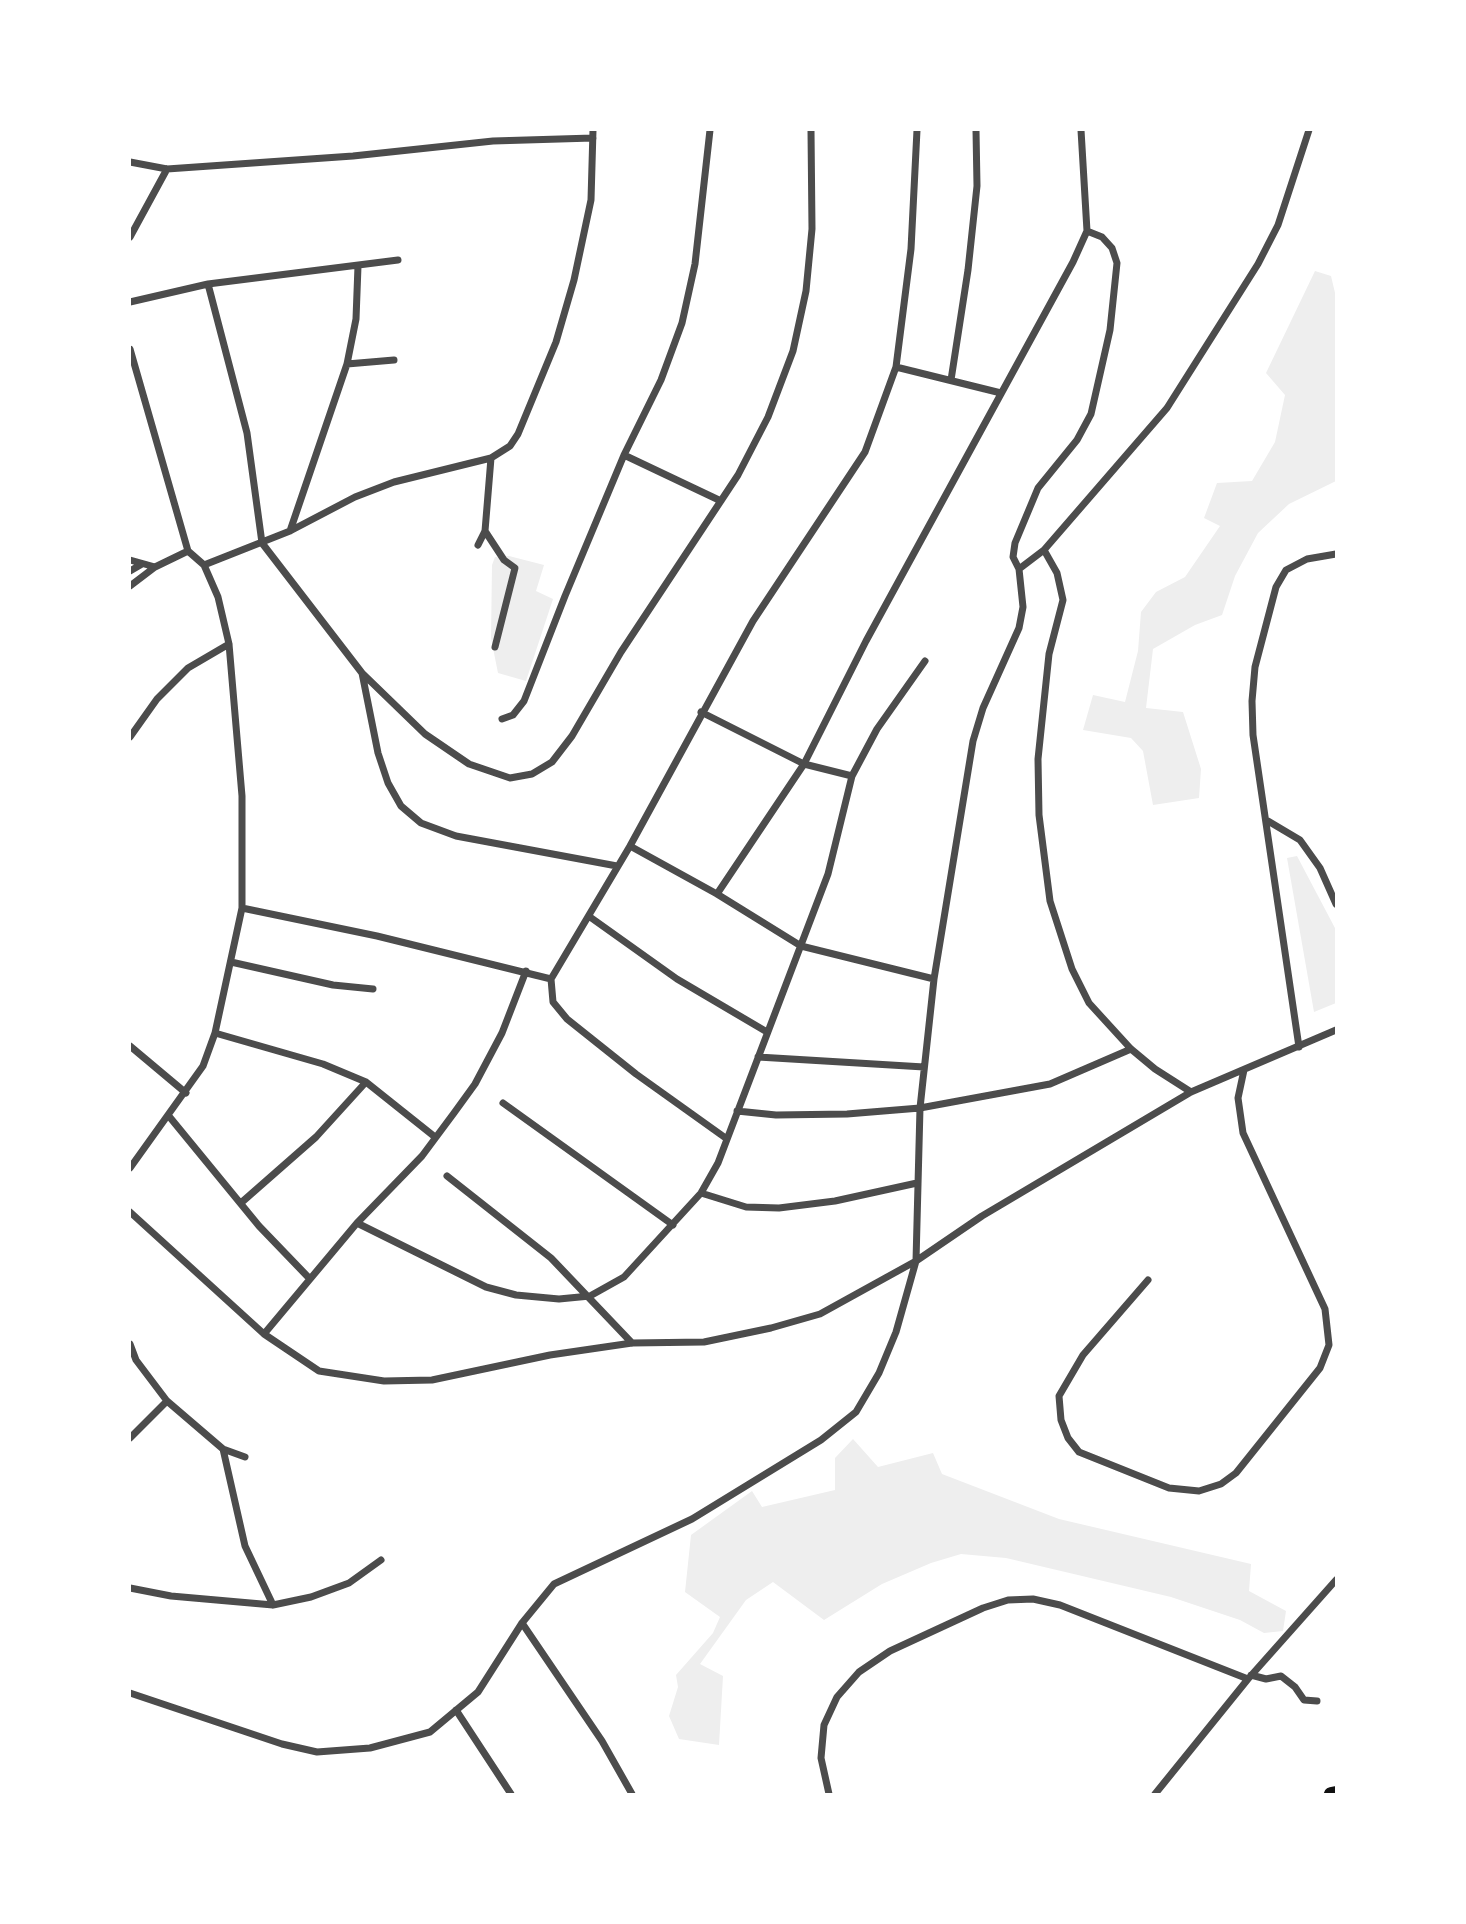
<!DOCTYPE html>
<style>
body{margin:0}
#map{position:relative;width:1466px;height:1924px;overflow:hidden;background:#fff;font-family:Figtree,sans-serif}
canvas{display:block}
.frame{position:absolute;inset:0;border:131px solid #fff;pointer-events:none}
</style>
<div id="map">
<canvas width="1466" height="1924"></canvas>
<div class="frame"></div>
</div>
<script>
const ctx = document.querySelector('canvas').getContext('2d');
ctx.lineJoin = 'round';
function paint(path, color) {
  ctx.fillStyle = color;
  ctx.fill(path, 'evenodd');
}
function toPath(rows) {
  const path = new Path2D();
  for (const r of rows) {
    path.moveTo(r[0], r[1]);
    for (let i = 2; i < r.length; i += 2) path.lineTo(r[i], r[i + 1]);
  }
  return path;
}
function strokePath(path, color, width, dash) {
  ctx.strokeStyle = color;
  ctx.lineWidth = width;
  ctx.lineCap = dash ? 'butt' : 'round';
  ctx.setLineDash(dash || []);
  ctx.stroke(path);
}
const green = toPath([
 [1315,271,1331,276,1336,297,1336,481,1289,504,1258,533,1235,576,1222,615,1195,625,1153,649,1146,708,1183,712,1201,769,1199,798,1153,805,1143,751,1131,738,1083,730,1093,695,1125,702,1138,651,1141,612,1156,592,1185,577,1220,526,1204,518,1217,483,1252,481,1275,442,1285,395,1266,373],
 [509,556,544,565,536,591,553,599,526,681,498,673,491,638,492,565,495,557],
 [1297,856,1336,930,1336,1003,1314,1012,1287,858],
 [853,1439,878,1467,933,1453,942,1474,1059,1519,1251,1564,1249,1591,1286,1611,1283,1631,1264,1633,1240,1620,1171,1597,1006,1558,961,1554,931,1563,882,1584,824,1620,773,1582,746,1600,700,1664,723,1676,719,1745,679,1739,669,1716,678,1687,676,1675,713,1633,720,1617,685,1592,691,1535,752,1491,762,1507,835,1490,835,1458]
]);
const minor = toPath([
 [130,162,167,169,353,156,493,141,593,138],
 [130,237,167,169],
 [208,284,247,433,262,543,362,673,378,753,388,783,401,806,421,823,456,836,617,866],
 [130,302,208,284,398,260],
 [130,349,188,551,204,565,218,597,229,644,242,796,242,908,215,1033,203,1066,130,1168],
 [347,364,394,360],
 [896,367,1001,393],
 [951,380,968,270,977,186,976,130],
 [624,455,721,501],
 [290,531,347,364,356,319,358,266],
 [485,531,504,560,515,568,495,647],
 [478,545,485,531,491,458],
 [1044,550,1057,573,1063,600,1049,654,1038,759,1039,815,1050,901,1072,969,1089,1003,1131,1049,1155,1069,1191,1092],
 [130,560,155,567],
 [204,565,290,531,355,497,394,482,491,458,510,446,518,434,556,342,574,280,591,200,593,130],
 [1019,569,1044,550,1167,408,1258,264,1278,225,1309,130],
 [130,571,142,564],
 [130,586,155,567,188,551],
 [362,673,425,734,469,764,510,778,532,774,552,762,572,736,621,652,738,475,768,417,793,351,806,291,812,229,811,130],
 [701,712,804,764,852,776],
 [502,719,513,715,524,701,565,596,624,455,661,380,682,323,695,264,710,130],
 [130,737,157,699,188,668,229,644],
 [1268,821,1300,840,1320,868,1336,904],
 [630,846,717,894,801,946,934,979],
 [717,894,804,764,866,641,1073,262,1087,231,1081,130],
 [242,908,377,936,551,979],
 [590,917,677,979,767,1032],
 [231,962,333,985,373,989],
 [551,979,630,846,753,621,865,452,896,367,911,249,917,130],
 [551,979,553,1002,567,1019,636,1074,727,1139],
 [215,1033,323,1064,366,1082,435,1137],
 [130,1046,186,1093],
 [1299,1047,1253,735,1252,701,1255,667,1276,587,1286,570,1307,559,1336,554],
 [758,1057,924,1067],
 [503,1103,673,1225],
 [737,1111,776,1115,847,1114,920,1108,1050,1084,1131,1049],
 [168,1115,259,1226,309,1278],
 [447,1176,551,1258,632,1343],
 [701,1193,746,1207,779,1208,835,1201,917,1183],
 [242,1202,316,1137,366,1082],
 [130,1212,264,1334,319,1371,384,1381,432,1380,550,1355,632,1343,704,1342,771,1328,820,1314,916,1261,982,1216,1191,1092,1336,1030],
 [357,1223,486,1287,516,1295,559,1299,590,1296,624,1277,701,1193,718,1163,828,874,852,776,877,729,925,661],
 [1148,1280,1083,1355,1059,1396,1061,1420,1068,1438,1079,1452,1169,1488,1199,1491,1221,1484,1236,1473,1320,1368,1329,1345,1325,1309,1243,1133,1238,1098,1244,1070],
 [264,1334,357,1223,422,1156,454,1113,475,1084,502,1033,526,971],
 [130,1344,136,1360,167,1401,223,1449,245,1457],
 [130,1438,167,1401],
 [223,1449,245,1546,273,1605],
 [130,1588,171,1596,273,1605,311,1597,349,1583,381,1560],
 [522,1623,602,1741,632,1794],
 [1251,1675,1266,1679,1281,1676,1295,1687,1304,1700,1317,1701],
 [130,1693,282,1744,317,1752,370,1748,430,1732,478,1692,522,1623,554,1584,692,1519,821,1440,856,1412,879,1373,896,1332,916,1261,920,1108,934,979,973,741,983,708,1019,628,1023,607,1019,569,1013,557,1015,543,1038,488,1077,440,1091,414,1110,330,1117,263,1112,248,1102,237,1087,231],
 [456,1710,511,1794],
 [829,1794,821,1758,824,1725,837,1697,859,1672,890,1651,983,1608,1008,1600,1033,1599,1060,1605,1248,1679],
 [1155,1794,1248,1679,1336,1580]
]);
const secondary = toPath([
 [1331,1794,1336,1793]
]);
paint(green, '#eee');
strokePath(minor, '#4c4c4c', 7);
strokePath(secondary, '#111', 14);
</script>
